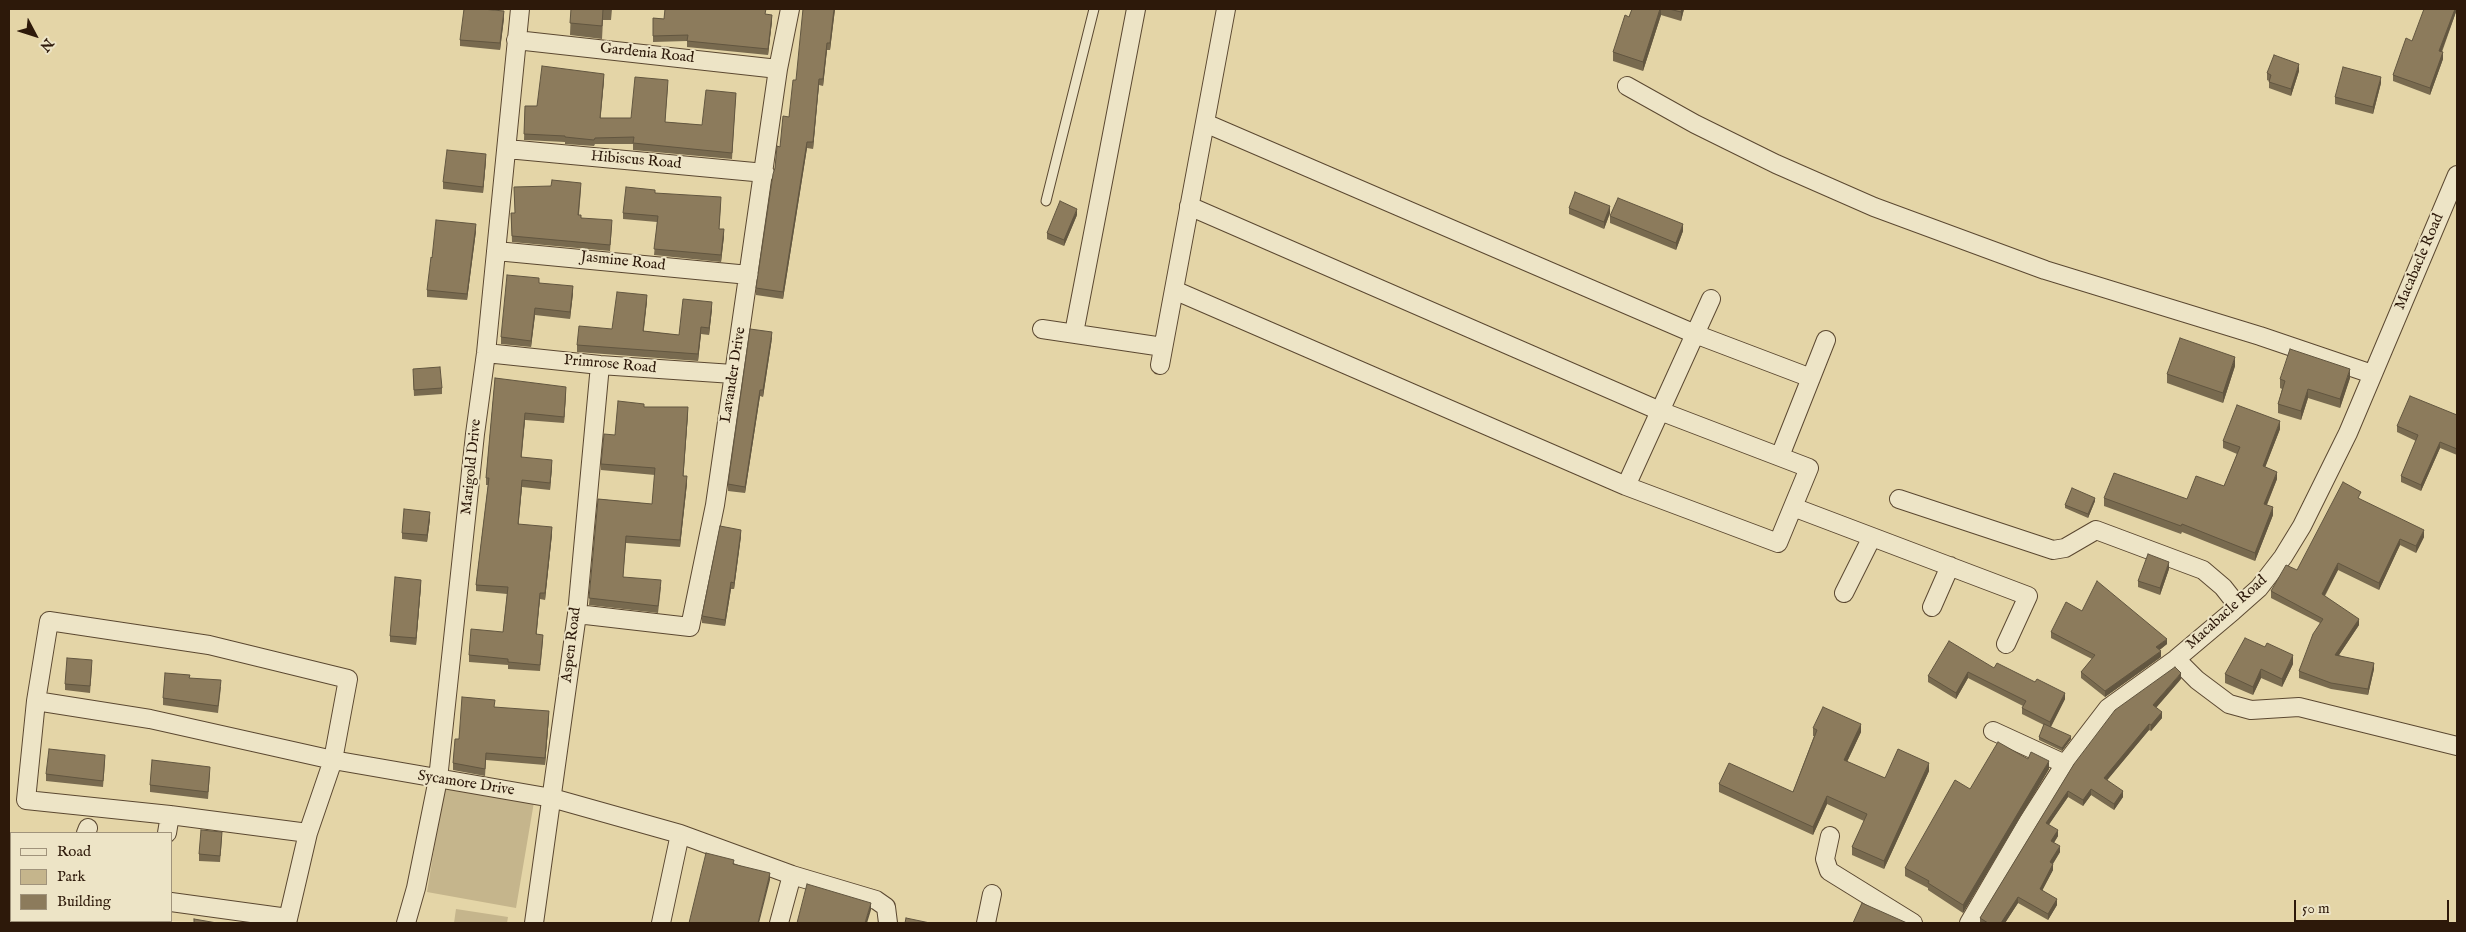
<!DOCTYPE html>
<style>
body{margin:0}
#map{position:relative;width:2466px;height:932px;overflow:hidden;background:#e4d5a7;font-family:"IM FELL English",serif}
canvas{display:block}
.frame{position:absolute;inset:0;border:10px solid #2d190a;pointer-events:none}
.legend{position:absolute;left:10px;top:832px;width:162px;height:90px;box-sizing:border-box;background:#ede4c6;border:1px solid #a0937b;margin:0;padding:6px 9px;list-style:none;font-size:15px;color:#2d190a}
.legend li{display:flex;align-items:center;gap:10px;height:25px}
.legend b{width:25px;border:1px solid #a0937b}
.north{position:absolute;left:10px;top:10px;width:50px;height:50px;-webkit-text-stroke:4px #ede4c6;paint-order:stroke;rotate:130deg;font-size:14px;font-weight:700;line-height:20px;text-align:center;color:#2d190a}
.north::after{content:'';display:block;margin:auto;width:18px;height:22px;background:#2d190a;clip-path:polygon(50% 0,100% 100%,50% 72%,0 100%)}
.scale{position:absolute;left:2294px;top:900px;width:155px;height:22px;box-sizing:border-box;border:2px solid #2d190a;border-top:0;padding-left:6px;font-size:15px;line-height:18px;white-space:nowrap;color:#2d190a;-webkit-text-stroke:4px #ede4c6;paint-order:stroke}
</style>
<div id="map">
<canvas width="2466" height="932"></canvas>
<div class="frame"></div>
<ul class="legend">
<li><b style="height:6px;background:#ede4c6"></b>Road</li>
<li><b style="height:14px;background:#c5b58c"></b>Park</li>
<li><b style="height:14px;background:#8c7b5c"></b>Building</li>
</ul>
<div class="north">N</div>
<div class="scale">50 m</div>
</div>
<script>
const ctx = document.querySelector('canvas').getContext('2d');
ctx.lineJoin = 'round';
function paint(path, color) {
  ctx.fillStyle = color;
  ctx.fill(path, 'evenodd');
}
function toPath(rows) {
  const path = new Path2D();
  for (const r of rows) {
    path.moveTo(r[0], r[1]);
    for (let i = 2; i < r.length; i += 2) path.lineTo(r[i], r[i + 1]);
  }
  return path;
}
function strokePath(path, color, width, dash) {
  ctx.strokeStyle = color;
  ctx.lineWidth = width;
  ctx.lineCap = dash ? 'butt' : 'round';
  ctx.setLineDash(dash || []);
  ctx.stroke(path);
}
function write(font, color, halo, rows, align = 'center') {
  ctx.font = font + ' "IM FELL English",serif';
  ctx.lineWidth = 4;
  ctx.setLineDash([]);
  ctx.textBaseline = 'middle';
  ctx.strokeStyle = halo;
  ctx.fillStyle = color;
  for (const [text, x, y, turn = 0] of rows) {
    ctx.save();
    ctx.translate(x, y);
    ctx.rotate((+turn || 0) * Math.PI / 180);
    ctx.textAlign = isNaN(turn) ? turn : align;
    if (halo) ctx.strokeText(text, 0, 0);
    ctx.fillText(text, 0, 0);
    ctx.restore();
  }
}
const green = toPath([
 [444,788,534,802,516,908,427,892],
 [456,909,508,917,507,923,454,923]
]);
const lane = toPath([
 [1046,201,1094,9]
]);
const street = toPath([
 [516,40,778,69],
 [1627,86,1695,124,1776,164,1874,207,2045,270,2260,336,2372,374],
 [1205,123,1695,334,1811,378],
 [507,149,765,173],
 [496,251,749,275],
 [1174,290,1626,486,1778,543,1809,468,1660,411,1189,206],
 [1042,329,1163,347],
 [1074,333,1136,9],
 [486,353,600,365,733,374],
 [1160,365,1226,9],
 [1780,456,1826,340],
 [1626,486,1711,299],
 [1899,499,2053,550,2065,548,2096,530,2203,570,2223,587,2238,606],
 [1793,507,2028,596,2006,644],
 [1844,593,1872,537],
 [1932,607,1950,566],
 [577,614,690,627,715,505,778,69,790,9],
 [2176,659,2197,680,2229,704,2251,710,2299,707,2457,746],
 [36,701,150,719,333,760,552,798,680,834,792,875,876,900,886,907,888,923],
 [1993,731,2065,764],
 [86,833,88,828],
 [167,833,170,815],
 [1830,836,1825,859,1829,871,1913,923],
 [9,867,11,867],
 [171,902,288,918],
 [62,923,63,921],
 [154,923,155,921],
 [287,923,308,833,333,760,348,679,209,645,49,621,36,701,26,800,170,815,308,833],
 [406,923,416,888,438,779,475,434,486,353,520,9],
 [534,923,577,614,600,365],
 [661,923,680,834],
 [779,923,792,875],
 [986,923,992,894],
 [1969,923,2028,822,2065,764,2108,708,2176,659,2233,611,2259,588,2283,557,2302,526,2348,433,2457,175]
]);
const wall = toPath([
 [565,9,612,9,611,20,603,20,602,39,570,35,571,9],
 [835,9,830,50,827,50,823,86,819,85,813,149,807,148,783,299,756,295,756,288,775,168,780,147,789,117,796,80],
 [1632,9,1684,9,1681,21,1661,15,1643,71,1613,61,1613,52,1629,17],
 [2456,9,2456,12,2442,52,2443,59,2430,95,2393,81,2393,75,2412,41],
 [766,14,772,21,768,55,687,47,687,41,653,42,653,18,664,19],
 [504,18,500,50,460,46,460,40],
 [2299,71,2291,96,2269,88,2269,81,2267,80,2267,73],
 [604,80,600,118,631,118,668,86,665,122,702,125,736,93,732,159,633,150,633,144,595,144,594,146,565,144,565,142,524,140,525,106,537,106],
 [2381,83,2373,114,2335,104,2335,97],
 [486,160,483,193,443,189,443,182],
 [581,189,579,215,581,218,612,226,610,251,512,242,511,213,515,213],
 [655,193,721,204,719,229,724,236,721,262,654,255,657,222,623,219,623,213],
 [1569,208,1610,213,1604,229,1569,214],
 [1077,215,1064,246,1047,239,1047,233],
 [1610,216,1683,231,1676,250,1610,223],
 [476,231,467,300,427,297,427,290],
 [539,283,573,293,570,319,535,315,531,347,501,344,501,337],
 [647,301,643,331,679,335,712,309,709,335,701,334,698,361,577,352,577,345,612,329],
 [772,338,763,397,760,396,745,493,728,491,728,484],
 [2235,366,2223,403,2167,383,2167,374],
 [413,375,442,388,442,394,414,396],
 [495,378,566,393,564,423,525,420,521,457,552,467,550,490,522,487,518,524,552,534,545,600,540,599,536,634,543,641,540,671,508,669,508,665,469,662,469,655,503,632,507,594,476,591,476,585,488,485,486,485,486,478],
 [2350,378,2340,408,2308,398,2301,420,2278,413,2278,404,2282,389,2280,388,2280,379],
 [644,407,688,414,683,476,687,483,680,547,626,543,623,577,661,587,658,613,589,605,598,499,652,504,655,475,601,470,601,464,615,435],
 [2457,415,2457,455,2440,448,2421,491,2401,482,2401,476,2416,441,2397,432,2397,426],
 [2280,429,2265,467,2277,479,2267,505,2273,515,2255,561,2182,532,2181,534,2104,506,2104,498,2187,499,2224,486,2237,454,2223,448,2223,441],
 [2361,498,2360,499,2424,537,2416,553,2400,545,2379,590,2338,570,2325,596,2359,625,2339,655,2374,669,2368,695,2331,689,2299,678,2299,671,2320,623,2271,598,2271,591,2297,570],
 [2095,501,2088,518,2065,508,2065,505],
 [430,519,427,542,402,539,402,533],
 [741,536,734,589,731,589,725,626,702,623,702,616],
 [2169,569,2160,595,2138,587,2138,581],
 [421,586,416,645,390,642,390,636],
 [2082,611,2167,644,2159,650,2161,657,2105,697,2081,678,2081,672,2092,659,2051,638,2051,632],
 [2293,664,2282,687,2261,678,2253,695,2225,683,2225,674],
 [92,667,90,693,65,690,65,684],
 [1994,668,2065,699,2051,727,2071,739,2062,751,2039,740,2039,737,2044,725,2022,714,2022,708,2023,706,1968,678,1956,699,1928,682,1928,676],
 [189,678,221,687,218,713,163,705,163,698],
 [2181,679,2156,708,2162,718,2151,731,2149,730,2107,780,2123,797,2114,810,2091,795,2083,806,2068,797,2049,824,2058,836,2054,843,2060,852,2053,864,2053,870,2042,890,2057,905,2048,920,2018,903,2005,923,1980,923,1980,918,2074,764],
 [494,707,549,717,545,765,486,760,485,776,453,770,453,763,459,739],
 [1813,728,1861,732,1847,762,1885,778,1929,771,1884,869,1852,855,1852,847,1864,821,1827,804,1813,835,1719,792,1719,784,1793,792,1814,736,1813,736],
 [2028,759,2049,769,1963,913,1928,890,1928,888,1905,876,1905,868,1970,789],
 [105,762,103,787,46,781,46,774],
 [210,773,208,799,150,792,150,785],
 [222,839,220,862,199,861,199,854]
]);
const shadedWall = toPath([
 [834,9,835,9,830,50,830,43],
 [1660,9,1661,9,1661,15,1643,71,1643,62],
 [1682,9,1684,9,1681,21,1681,12],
 [2455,9,2456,9,2456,12,2439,58,2439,51],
 [504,11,504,18,500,50,500,43],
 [772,15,772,21,768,55,768,49],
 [827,43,827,50,823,86,823,79],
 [2443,52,2443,59,2430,95,2430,88],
 [2299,64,2299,71,2291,96,2291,89],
 [604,74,604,80,600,125,600,118],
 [2381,77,2381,83,2373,114,2373,107],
 [819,79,819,85,813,149,813,142],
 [807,142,807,148,783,299,783,292],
 [486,154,486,160,483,193,483,187],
 [1610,206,1610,213,1604,229,1604,222],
 [1077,209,1077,215,1064,246,1064,240],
 [476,224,476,231,467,300,467,294],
 [1683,224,1683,231,1676,250,1676,243],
 [724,229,724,236,721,262,721,255],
 [573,286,573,293,570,319,570,312],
 [647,295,647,301,643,338,643,331],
 [712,302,712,309,709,335,709,328],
 [535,308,535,315,531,347,531,341],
 [701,327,701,334,698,361,698,354],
 [772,332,772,338,763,397,763,390],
 [2235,357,2235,366,2223,403,2223,393],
 [2350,369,2350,378,2340,408,2340,399],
 [566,387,566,393,564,423,564,417],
 [2308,389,2308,398,2301,420,2301,411],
 [760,390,760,396,745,493,745,487],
 [688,407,688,414,683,482,683,476],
 [525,413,525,420,521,464,521,457],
 [2280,421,2280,429,2263,473,2263,466],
 [2440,442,2440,448,2421,491,2421,485],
 [552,460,552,467,550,490,550,483],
 [2277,472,2277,479,2264,511,2264,504],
 [687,476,687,483,680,547,680,540],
 [522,480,522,487,518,531,518,524],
 [2095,498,2095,501,2088,518,2088,514],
 [2273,507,2273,515,2255,561,2255,553],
 [430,512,430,519,427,542,427,535],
 [552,527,552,534,545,600,545,593],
 [741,530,741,536,734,589,734,583],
 [2424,530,2424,537,2416,553,2416,546],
 [2400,539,2400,545,2379,590,2379,583],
 [2169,562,2169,569,2160,595,2160,588],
 [2338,563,2338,570,2322,600,2322,594],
 [421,580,421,586,416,645,416,638],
 [731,582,731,589,725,626,725,620],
 [540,593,540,599,536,641,536,634],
 [2359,619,2359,625,2335,661,2335,655],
 [2167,639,2167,644,2156,653,2156,647],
 [2161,651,2161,657,2105,697,2105,691],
 [2293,655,2293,664,2282,687,2282,679],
 [2374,663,2374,669,2368,695,2368,689],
 [2261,669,2261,678,2253,695,2253,687],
 [1968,672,1968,678,1956,699,1956,693],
 [2181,673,2181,679,2153,711,2153,705],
 [2065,693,2065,699,2050,728,2050,722],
 [549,711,549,717,545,765,545,758],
 [2162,712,2162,718,2151,731,2151,725],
 [1861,724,1861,732,1844,768,1844,760],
 [2149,724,2149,730,2104,784,2104,778],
 [2071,736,2071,739,2062,751,2062,748],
 [2049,761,2049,769,1963,913,1963,905],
 [1929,763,1929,771,1884,869,1884,861],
 [2091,789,2091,795,2083,806,2083,800],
 [2068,791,2068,797,2046,829,2046,823],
 [2123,791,2123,797,2114,810,2114,804],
 [1827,796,1827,804,1813,835,1813,827],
 [2058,830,2058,836,2051,847,2051,841],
 [2060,846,2060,852,2050,868,2050,862],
 [2053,864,2053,870,2040,895,2040,889],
 [770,873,770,880,759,923,758,923],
 [2018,897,2018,903,2005,923,2001,923],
 [2057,899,2057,905,2048,920,2048,914],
 [871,903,871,910,867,923,865,923]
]);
const building = toPath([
 [464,9,482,9,504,11,500,43,460,40,464,9],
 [571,9,603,9,602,26,570,23,571,9],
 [665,9,766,9,765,14,772,15,768,49,687,41,688,35,653,36,653,18,664,19,665,9],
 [803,9,834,9,830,43,827,43,823,79,819,79,813,142,807,142,783,292,756,288,773,174,775,168,777,146,780,147,783,116,789,117,793,80,796,80,803,9],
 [1632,9,1660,9,1643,62,1613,52,1625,15,1629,17,1632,9],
 [1669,9,1682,9,1681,12,1669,9],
 [2424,9,2455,9,2439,51,2443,52,2430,88,2393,75,2406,38,2412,41,2424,9],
 [2274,55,2299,64,2291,89,2269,82,2271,75,2267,73,2274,55],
 [542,66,604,74,600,118,631,118,635,77,668,80,665,122,702,125,706,90,736,93,732,153,633,143,634,137,595,138,594,140,565,137,565,136,524,134,525,106,537,106,542,66],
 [2343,67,2381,77,2373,107,2335,97,2343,67],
 [447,150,486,154,483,187,443,182,447,150],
 [552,180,581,183,578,215,581,215,581,218,612,220,610,245,512,236,511,213,515,213,514,187,551,186,552,180],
 [626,187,655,190,655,193,721,197,719,229,724,229,721,255,654,249,658,216,623,213,626,187],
 [1575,192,1610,206,1604,222,1569,208,1575,192],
 [1618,198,1683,224,1676,243,1610,216,1618,198],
 [1060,201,1077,209,1064,240,1047,233,1060,201],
 [436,220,476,224,467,294,427,290,431,257,432,258,436,220],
 [507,275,539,278,539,283,573,286,570,312,535,308,531,341,501,337,507,275],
 [617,292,647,295,643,331,679,335,683,299,712,302,709,328,701,327,698,354,577,345,579,326,612,329,617,292],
 [750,329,772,332,763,390,760,390,745,487,728,484,750,329],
 [2180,338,2235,357,2223,393,2167,374,2180,338],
 [2290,349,2350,369,2340,399,2308,389,2301,411,2278,404,2285,381,2280,379,2290,349],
 [440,367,442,388,414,390,413,369,440,367],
 [495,378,566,387,564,417,525,413,521,457,552,460,550,483,522,480,518,524,552,527,545,593,540,593,536,634,543,635,540,665,508,662,508,659,469,655,471,629,503,632,508,587,476,585,489,478,486,478,495,378],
 [2410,396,2457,415,2457,449,2440,442,2421,485,2401,476,2418,435,2397,426,2410,396],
 [618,401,644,404,644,407,688,407,683,476,687,476,680,540,626,536,623,577,661,580,658,606,589,598,598,499,652,504,655,468,601,464,604,434,615,435,618,401],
 [2237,405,2280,421,2263,466,2277,472,2264,504,2273,507,2255,553,2182,524,2181,526,2104,498,2114,473,2187,499,2196,476,2224,486,2240,447,2223,441,2237,405],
 [2343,482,2361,492,2358,498,2424,530,2416,546,2400,539,2379,583,2338,563,2322,594,2359,619,2335,655,2374,663,2368,689,2331,683,2299,671,2313,634,2323,619,2271,591,2286,565,2297,570,2343,482],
 [2072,488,2095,498,2088,514,2065,505,2072,488],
 [404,509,430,512,427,535,402,533,404,509],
 [720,526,741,530,734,583,731,582,725,620,702,616,720,526],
 [2148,554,2169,562,2160,588,2138,581,2148,554],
 [395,577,421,580,416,638,390,636,395,577],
 [2097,581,2167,639,2156,647,2161,651,2105,691,2081,672,2095,655,2051,632,2066,602,2082,611,2097,581],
 [2245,638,2265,647,2267,643,2293,655,2282,679,2261,669,2253,687,2225,674,2245,638],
 [1949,641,1994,668,1997,663,2035,682,2037,679,2065,693,2050,722,2022,708,2026,701,1968,672,1956,693,1928,676,1949,641],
 [67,658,92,660,90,686,65,684,67,658],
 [2175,667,2181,673,2153,705,2162,712,2151,725,2149,724,2104,778,2123,791,2114,804,2091,789,2083,800,2068,791,2046,823,2058,830,2051,841,2060,846,2050,862,2053,864,2040,889,2057,899,2048,914,2018,897,2001,923,1988,923,1980,918,2074,764,2115,710,2175,667],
 [165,673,190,675,189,678,221,680,218,706,163,698,165,673],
 [462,697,495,700,494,707,549,711,545,758,486,753,485,769,453,763,455,739,459,739,462,697],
 [1823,707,1861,724,1844,760,1885,778,1898,749,1929,763,1884,861,1852,847,1867,814,1827,796,1813,827,1719,784,1729,763,1793,792,1817,730,1813,728,1823,707],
 [2044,724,2071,736,2062,748,2039,737,2044,724],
 [1998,742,2028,759,2031,752,2049,761,1963,905,1928,883,1929,881,1905,868,1955,780,1970,789,1998,742],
 [49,749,105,755,103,781,46,774,49,749],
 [152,760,210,767,208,792,150,785,152,760],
 [201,830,222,832,220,856,199,854,201,830],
 [706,853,734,860,733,864,770,873,758,923,689,923,706,853],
 [807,884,871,903,865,923,797,923,807,884],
 [1862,903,1907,923,1853,923,1862,903],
 [906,918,930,923,905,923,906,918],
 [194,919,217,923,194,923,194,919]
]);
const streetNames = [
 ["Gardenia Road",647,54,6],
 ["Hibiscus Road",636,161,5],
 ["Jasmine Road",623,262,6],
 ["Macabacle Road",2420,262,-67],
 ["Primrose Road",610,365,5],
 ["Lavander Drive",734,375,-81],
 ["Marigold Drive",472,467,-84],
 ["Macabacle Road",2227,613,-42],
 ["Aspen Road",572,645,-83],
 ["Sycamore Drive",466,784,9]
];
paint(green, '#c5b58c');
strokePath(lane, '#5b4831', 11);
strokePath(street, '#5b4831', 20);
strokePath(lane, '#ede4c6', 9);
strokePath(street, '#ede4c6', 18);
paint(wall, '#786a4f');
paint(shadedWall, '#625640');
paint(building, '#8c7b5c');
strokePath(building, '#625640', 1);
write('15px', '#2d190a', '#ede4c6', streetNames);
</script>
